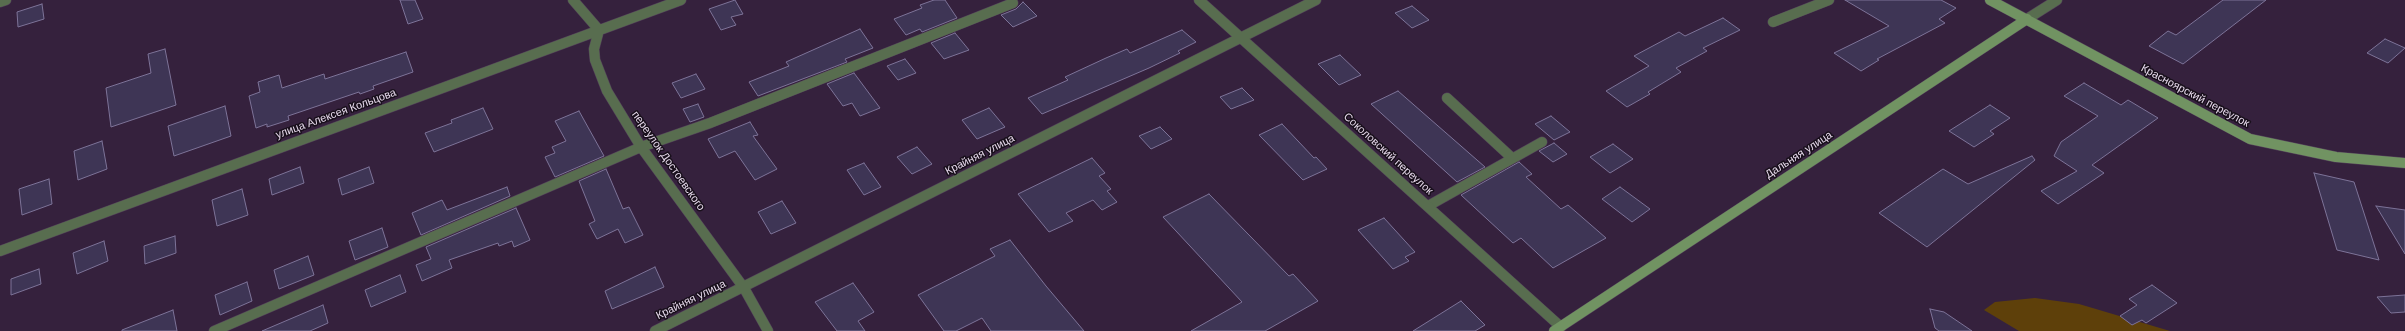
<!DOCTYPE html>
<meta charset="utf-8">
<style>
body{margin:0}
canvas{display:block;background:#35213d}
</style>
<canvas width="2405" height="331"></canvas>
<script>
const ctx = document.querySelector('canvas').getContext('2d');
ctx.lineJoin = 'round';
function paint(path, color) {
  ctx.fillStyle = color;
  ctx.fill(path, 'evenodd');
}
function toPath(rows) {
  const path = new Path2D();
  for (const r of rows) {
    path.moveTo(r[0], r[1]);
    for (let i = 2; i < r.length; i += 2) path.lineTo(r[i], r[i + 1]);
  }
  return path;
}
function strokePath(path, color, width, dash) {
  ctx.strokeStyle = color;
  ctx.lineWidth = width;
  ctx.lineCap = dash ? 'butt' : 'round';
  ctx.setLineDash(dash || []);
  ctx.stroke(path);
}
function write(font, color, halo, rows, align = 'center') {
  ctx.font = font + ' Helvetica,sans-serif';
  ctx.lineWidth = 3;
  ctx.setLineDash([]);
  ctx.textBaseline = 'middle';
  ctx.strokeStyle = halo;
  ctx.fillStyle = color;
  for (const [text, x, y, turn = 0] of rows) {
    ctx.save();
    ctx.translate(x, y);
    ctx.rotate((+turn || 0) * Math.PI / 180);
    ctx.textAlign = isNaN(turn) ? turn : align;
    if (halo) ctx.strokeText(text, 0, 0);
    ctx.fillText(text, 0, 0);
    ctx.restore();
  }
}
const green = toPath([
 [2035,298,2079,304,2170,331,2019,331,1984,310,1995,302]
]);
const building = toPath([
 [400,0,415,0,423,19,408,24,400,0],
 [735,0,743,14,731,17,736,25,721,30,709,9,735,0],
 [934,0,945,0,957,18,922,32,920,29,906,35,894,19,922,8,920,5,934,0],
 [1845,0,1941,0,1956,8,1939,19,1945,23,1877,59,1879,60,1861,71,1834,53,1889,26,1845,0],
 [2223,0,2266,0,2183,64,2149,46,2168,31,2176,35,2223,0],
 [1023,2,1037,16,1013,27,1001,15,1016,9,1023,2],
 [42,4,44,19,18,27,17,12,42,4],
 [1412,6,1429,20,1412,28,1395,13,1412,6],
 [1723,18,1740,30,1703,48,1707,51,1676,68,1681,72,1648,92,1650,94,1627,107,1606,91,1649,66,1634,56,1679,32,1685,36,1723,18],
 [860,29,873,48,845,59,847,62,758,96,749,82,789,66,786,62,860,29],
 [1182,30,1196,42,1178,51,1180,53,1149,68,1042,114,1028,98,1068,80,1065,77,1106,58,1127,49,1130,53,1182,30],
 [955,33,969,50,944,59,931,43,955,33],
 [2385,39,2405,48,2388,63,2367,53,2385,39],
 [165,49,176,105,111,127,106,88,151,73,148,54,165,49],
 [406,52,413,72,373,86,374,89,360,94,359,92,288,116,289,120,267,127,267,124,256,128,249,96,260,92,258,82,279,75,282,88,324,74,325,79,406,52],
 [1340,55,1361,75,1339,85,1318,64,1340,55],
 [905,59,916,73,898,80,887,66,905,59],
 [854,73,880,108,860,116,852,103,843,106,827,84,854,73],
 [696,74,705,89,681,98,672,83,696,74],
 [2084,83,2121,105,2128,100,2158,118,2092,165,2104,173,2058,204,2041,191,2077,171,2054,156,2061,142,2098,116,2064,96,2084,83],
 [1242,88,1254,100,1231,109,1220,97,1242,88],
 [1398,91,1485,167,1457,182,1371,104,1398,91],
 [698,104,704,117,690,122,683,109,698,104],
 [1990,105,2010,118,1990,131,1994,134,1974,147,1949,131,1990,105],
 [225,106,231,136,174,156,168,126,225,106],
 [483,108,493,129,434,152,425,133,452,123,451,120,483,108],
 [989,108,1005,127,977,139,962,120,989,108],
 [579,111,604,156,555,177,545,157,555,153,552,147,566,141,555,121,579,111],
 [1551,116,1570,132,1554,140,1535,124,1551,116],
 [750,122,758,135,753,136,777,169,755,180,735,151,719,158,708,139,750,122],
 [1282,124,1314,158,1316,157,1327,169,1303,180,1259,135,1282,124],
 [1160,127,1172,139,1151,149,1139,136,1160,127],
 [102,141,107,169,78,180,74,151,102,141],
 [1554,143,1567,154,1553,162,1539,151,1554,143],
 [1613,144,1633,159,1610,173,1590,157,1613,144],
 [917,147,932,164,912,174,897,157,917,147],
 [2032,156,2035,160,1927,247,1879,213,1943,169,1968,184,2032,156],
 [1092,158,1105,173,1099,176,1111,189,1107,191,1117,202,1102,210,1093,200,1066,213,1073,221,1049,232,1018,194,1092,158],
 [1519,162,1532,174,1526,177,1561,209,1568,205,1606,238,1553,268,1521,238,1513,243,1461,195,1519,162],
 [864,163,881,187,864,195,847,170,864,163],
 [300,167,304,183,272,195,269,179,300,167],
 [369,167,374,183,342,195,338,179,369,167],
 [606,169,623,209,629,207,643,235,625,243,618,229,597,239,589,224,595,221,579,181,606,169],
 [2314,173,2354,182,2379,260,2337,250,2314,173],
 [49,179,52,204,22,215,19,189,49,179],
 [507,187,510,196,421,235,412,213,442,200,447,210,507,187],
 [1620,187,1650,209,1632,222,1602,199,1620,187],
 [242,189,248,215,217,226,212,200,242,189],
 [1209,194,1289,276,1293,274,1318,301,1265,331,1191,331,1242,302,1163,217,1209,194],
 [782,201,796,223,771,234,758,212,782,201],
 [2376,206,2405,210,2405,254,2376,206],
 [516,208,530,240,514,247,512,241,499,246,498,243,449,260,452,268,422,281,416,265,431,259,426,247,516,208],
 [1384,218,1415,252,1405,257,1409,261,1393,269,1358,230,1384,218],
 [382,228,388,247,355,260,349,241,382,228],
 [175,236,176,253,145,264,144,246,175,236],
 [1010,240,1046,286,1084,331,991,331,982,318,956,331,944,331,918,295,995,256,990,249,1010,240],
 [104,241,108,261,77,274,73,253,104,241],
 [308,256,314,275,279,289,274,270,308,256],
 [655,267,664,287,612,309,605,291,655,267],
 [39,269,41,284,11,295,11,279,39,269],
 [400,275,406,292,371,307,365,290,400,275],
 [247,282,252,301,220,315,215,295,247,282],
 [853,283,874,312,858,321,865,331,837,331,815,302,853,283],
 [2152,285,2177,303,2146,323,2142,320,2132,325,2120,316,2137,305,2129,299,2152,285],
 [2405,295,2405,312,2391,313,2377,297,2405,295],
 [1461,301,1485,325,1475,331,1413,331,1461,301],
 [323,305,328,323,310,331,262,331,323,305],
 [1930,309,1944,312,1972,331,1939,331,1935,328,1930,309],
 [173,310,177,331,122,331,122,330,173,310]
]);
const service = toPath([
 [1773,22,1829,0],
 [1447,98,1512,158],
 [1428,206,1542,142]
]);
const minor = toPath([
 [573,0,599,30,594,49,595,60,607,91,641,147,744,288,768,331],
 [1199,0,1561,327],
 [0,2,6,0],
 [2027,19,2057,0],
 [0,251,681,0],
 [214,331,641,147,710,123,1013,3],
 [655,331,1316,0]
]);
const secondary = toPath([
 [1990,0,2250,139,2336,157,2405,163],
 [1554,331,2027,19]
]);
const streetNames = [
 ["Красноярский переулок",2195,96,28],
 ["улица Алексея Кольцова",336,114,-20],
 ["Соколовский переулок",1388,154,42],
 ["Крайняя улица",980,155,-27],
 ["Дальняя улица",1799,155,-33],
 ["переулок Достоевского",668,161,55],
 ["Крайняя улица",691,300,-26]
];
paint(green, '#5e400a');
paint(building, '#3e3555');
strokePath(building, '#7d7398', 1);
strokePath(service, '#523f59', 11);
strokePath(minor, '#523f59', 11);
strokePath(secondary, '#523f59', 11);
strokePath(service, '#586d4f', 10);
strokePath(minor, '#586d4f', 10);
strokePath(secondary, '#719362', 10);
write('11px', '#e8dbed', '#180f1b', streetNames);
</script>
